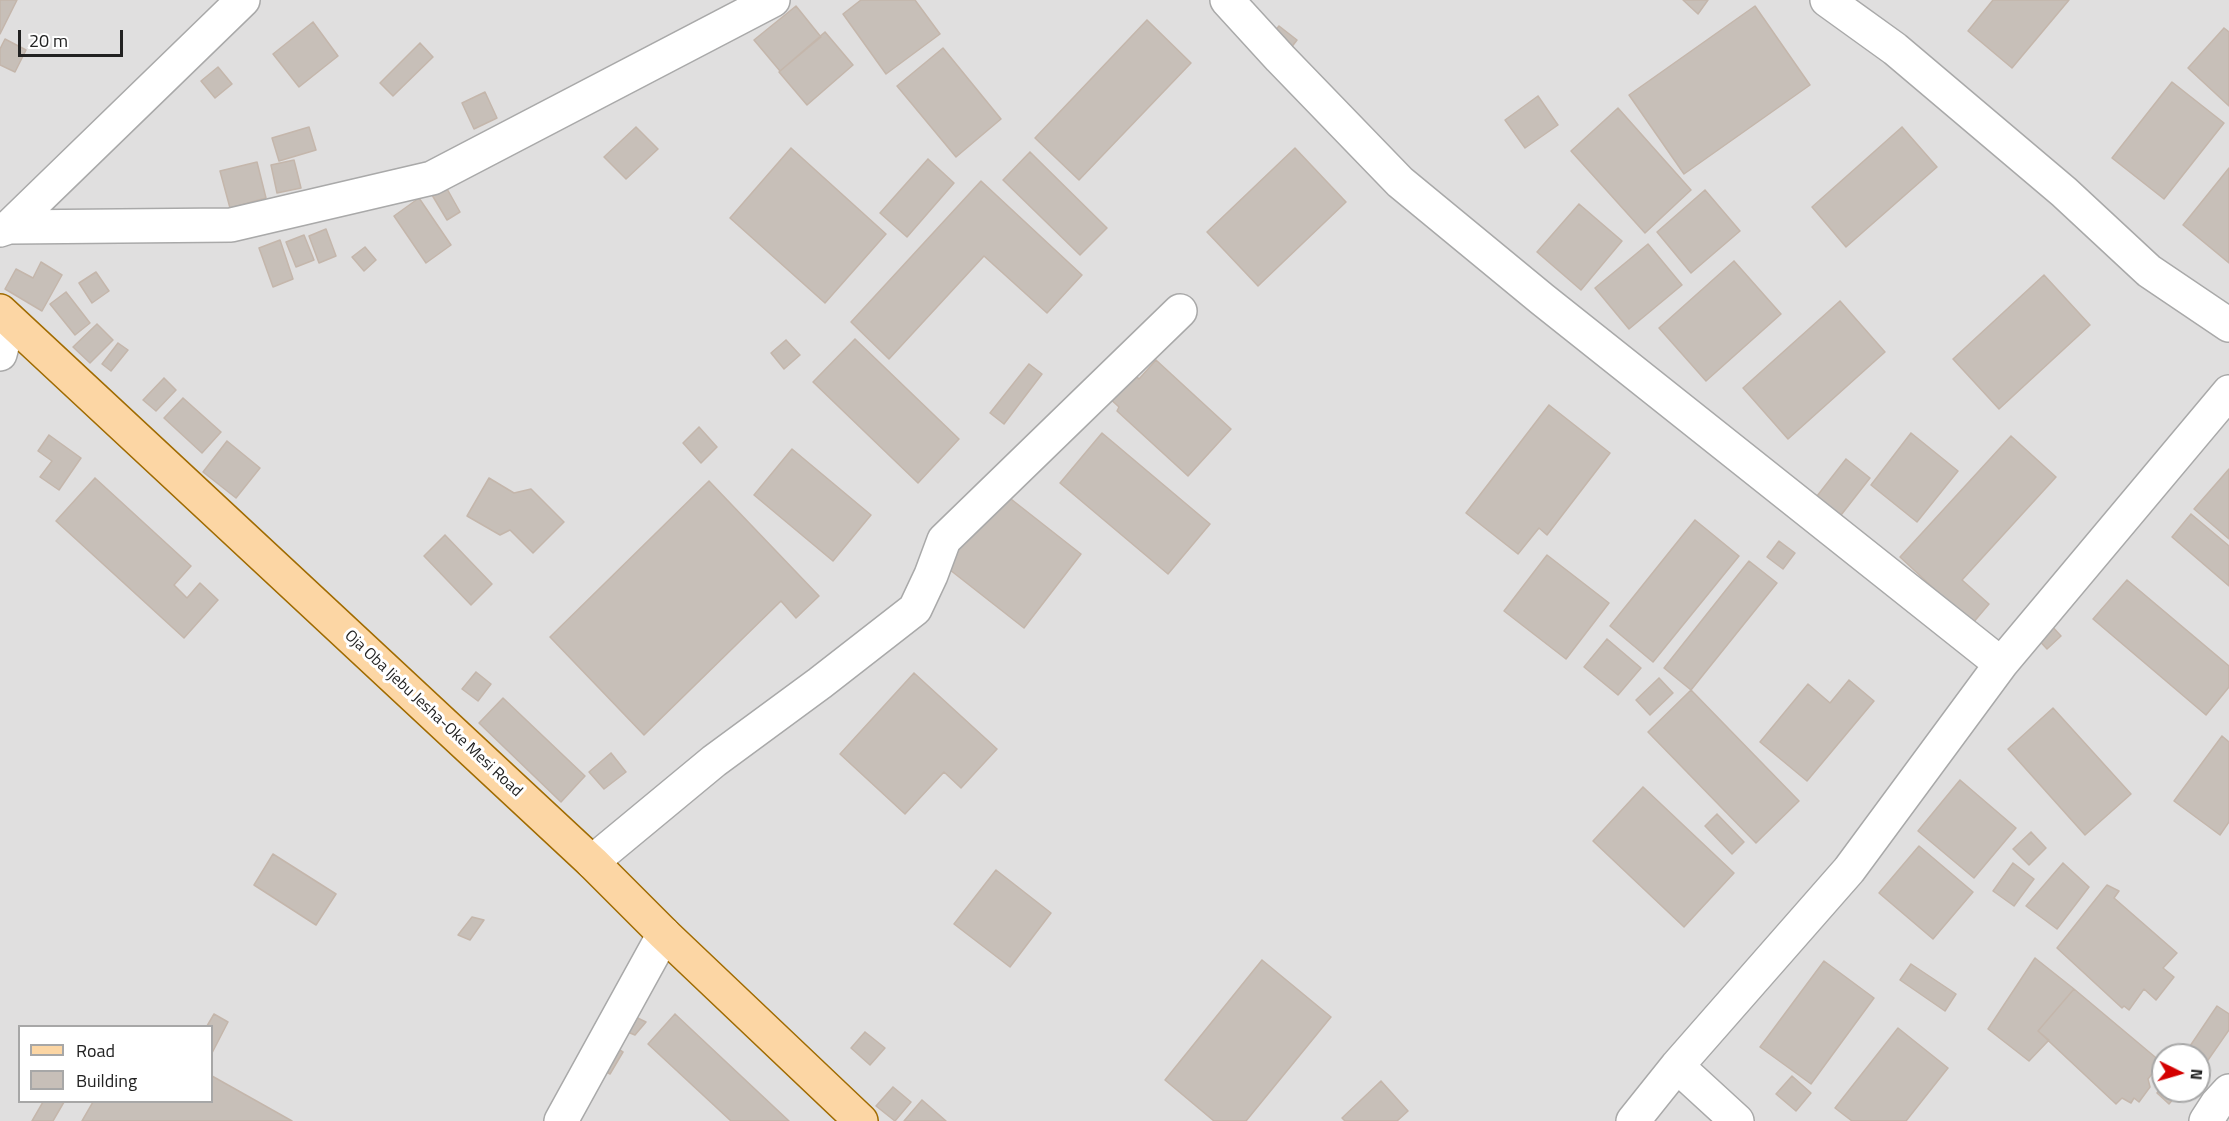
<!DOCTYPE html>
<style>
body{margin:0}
#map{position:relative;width:2229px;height:1121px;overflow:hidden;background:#f2efe9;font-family:"Titillium Web",sans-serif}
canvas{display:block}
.legend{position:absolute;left:18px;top:1025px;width:195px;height:78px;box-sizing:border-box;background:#fff;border:2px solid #a7a7a7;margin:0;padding:8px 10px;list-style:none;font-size:18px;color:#222}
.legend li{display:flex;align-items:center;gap:12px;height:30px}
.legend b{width:30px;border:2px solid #a7a7a7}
.north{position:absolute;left:2151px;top:1043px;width:60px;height:60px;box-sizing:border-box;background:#fff;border:2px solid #a7a7a7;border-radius:50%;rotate:95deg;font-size:16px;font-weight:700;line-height:24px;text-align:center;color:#222}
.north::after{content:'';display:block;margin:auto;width:21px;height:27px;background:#d40000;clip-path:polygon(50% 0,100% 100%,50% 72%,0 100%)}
.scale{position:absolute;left:18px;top:30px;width:105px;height:27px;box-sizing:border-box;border:3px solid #222;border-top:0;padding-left:8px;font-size:18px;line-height:21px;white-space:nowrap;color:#222;-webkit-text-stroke:4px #fff;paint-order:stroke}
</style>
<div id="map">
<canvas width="2229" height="1121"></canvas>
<ul class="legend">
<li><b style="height:8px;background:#fcd6a4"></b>Road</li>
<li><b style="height:16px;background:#c7bfb8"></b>Building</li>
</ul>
<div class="north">N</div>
<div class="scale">20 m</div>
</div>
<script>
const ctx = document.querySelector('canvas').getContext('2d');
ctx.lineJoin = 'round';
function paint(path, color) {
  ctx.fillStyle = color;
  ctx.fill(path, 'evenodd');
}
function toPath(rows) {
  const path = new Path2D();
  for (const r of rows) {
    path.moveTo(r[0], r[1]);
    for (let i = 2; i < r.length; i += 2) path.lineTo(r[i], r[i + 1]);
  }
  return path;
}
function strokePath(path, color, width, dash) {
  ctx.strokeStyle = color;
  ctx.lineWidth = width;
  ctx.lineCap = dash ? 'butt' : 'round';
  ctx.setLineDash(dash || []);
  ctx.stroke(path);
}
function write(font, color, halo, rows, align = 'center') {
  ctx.font = font + ' "Titillium Web",sans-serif';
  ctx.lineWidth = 6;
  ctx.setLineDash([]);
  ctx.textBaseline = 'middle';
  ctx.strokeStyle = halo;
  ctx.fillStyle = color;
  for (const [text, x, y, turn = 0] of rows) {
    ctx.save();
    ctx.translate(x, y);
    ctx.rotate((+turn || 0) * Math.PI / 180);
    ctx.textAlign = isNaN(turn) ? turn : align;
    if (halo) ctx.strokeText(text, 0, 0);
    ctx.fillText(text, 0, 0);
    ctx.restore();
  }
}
const residential = toPath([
 [0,0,2229,0,2229,1121,0,1121],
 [20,1026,212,1026,212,1102,20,1102],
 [2163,1055,2199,1055,2199,1091,2163,1091]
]);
const building = toPath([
 [0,0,17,0,0,34,0,0],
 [861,0,915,0,940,34,886,74,843,14,861,0],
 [1683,0,1708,0,1698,14,1683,0],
 [1993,0,2069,0,2012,68,1968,31,1993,0],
 [796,6,821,37,780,71,754,40,796,6],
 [1755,6,1810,85,1684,174,1629,95,1755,6],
 [1147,20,1191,63,1079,180,1035,138,1147,20],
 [313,22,338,56,299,87,273,54,313,22],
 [1279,26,1297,40,1287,53,1269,38,1279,26],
 [2224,28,2229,32,2229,106,2188,68,2224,28],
 [825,32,853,65,807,105,779,72,825,32],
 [5,39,26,50,15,72,0,65,0,49,5,39],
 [420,43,433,57,393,96,380,83,420,43],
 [943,48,1001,119,956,157,897,86,943,48],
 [218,67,232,84,215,98,201,81,218,67],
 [2172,82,2224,123,2164,199,2112,158,2172,82],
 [485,92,497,118,474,129,462,103,485,92],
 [1538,96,1558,125,1525,148,1505,120,1538,96],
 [1618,108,1691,190,1645,233,1571,151,1618,108],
 [309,127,316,150,279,161,272,138,309,127],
 [636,127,658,149,626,179,604,157,636,127],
 [1902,127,1937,167,1846,247,1812,207,1902,127],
 [791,148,886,234,825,303,730,218,791,148],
 [1295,148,1346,202,1258,286,1207,232,1295,148],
 [1030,152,1107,228,1080,255,1003,180,1030,152],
 [928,159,954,183,907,237,880,213,928,159],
 [294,160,301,188,277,193,271,165,294,160],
 [257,162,266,198,230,208,220,171,257,162],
 [2229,168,2229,263,2183,225,2229,168],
 [981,181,1082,275,1047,313,984,256,889,359,851,322,981,181],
 [446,187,460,212,447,220,432,195,446,187],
 [1705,190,1740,231,1691,273,1657,232,1705,190],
 [419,198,451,245,426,263,394,216,419,198],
 [1579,204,1622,241,1581,290,1537,252,1579,204],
 [326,229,336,256,319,263,309,236,326,229],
 [304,235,314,260,296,267,286,242,304,235],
 [280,240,293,279,273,287,259,248,280,240],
 [1648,244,1682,285,1629,329,1595,288,1648,244],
 [365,247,376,260,364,271,352,257,365,247],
 [1734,261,1781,314,1706,381,1659,328,1734,261],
 [41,262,62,275,42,311,5,289,16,269,33,278,41,262],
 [96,272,109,291,92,303,79,283,96,272],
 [2044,275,2090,325,1999,409,1953,359,2044,275],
 [66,292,90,323,75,335,50,304,66,292],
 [1840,301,1885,352,1788,439,1743,388,1840,301],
 [97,324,113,340,90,363,73,347,97,324],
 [855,339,959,439,918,483,813,382,855,339],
 [786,340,800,355,784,369,771,353,786,340],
 [118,343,128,350,111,371,102,364,118,343],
 [1156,360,1231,429,1188,476,1117,411,1119,407,1107,396,1131,371,1139,379,1156,360],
 [1029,364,1042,374,1004,424,990,413,1029,364],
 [164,378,176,390,156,411,143,400,164,378],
 [183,398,221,432,202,453,164,418,183,398],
 [1549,405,1610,453,1547,535,1539,528,1518,554,1466,513,1549,405],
 [699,427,717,447,701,463,683,443,699,427],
 [1102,433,1210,524,1168,574,1060,483,1102,433],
 [1911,433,1958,471,1917,522,1871,485,1911,433],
 [49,435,81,458,59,490,40,477,52,461,38,451,49,435],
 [2011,436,2056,477,1962,580,1989,604,1972,624,1900,557,2011,436],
 [227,441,260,468,236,498,203,472,227,441],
 [792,449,871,515,833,561,754,495,792,449],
 [1846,459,1870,478,1834,524,1810,505,1846,459],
 [2229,469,2229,539,2194,509,2229,469],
 [95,478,191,566,174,585,187,598,200,583,218,600,184,638,56,521,95,478],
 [489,478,514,493,531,489,564,522,533,553,510,530,500,535,467,516,489,478],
 [709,481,819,596,796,618,781,601,644,735,550,637,709,481],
 [1002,492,1081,554,1024,628,945,566,1002,492],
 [2191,514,2229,546,2229,586,2172,537,2191,514],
 [1695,520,1739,556,1653,662,1610,626,1695,520],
 [445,535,492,584,471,605,424,556,445,535],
 [1779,541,1795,553,1783,569,1767,557,1779,541],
 [1547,555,1609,603,1566,659,1504,611,1547,555],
 [1749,561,1777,583,1691,690,1664,668,1749,561],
 [2127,580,2229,666,2229,687,2206,715,2093,619,2127,580],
 [2049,623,2061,636,2047,649,2035,636,2049,623],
 [1607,639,1641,668,1618,695,1584,667,1607,639],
 [476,672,491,684,478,701,462,689,476,672],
 [914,673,997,749,961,788,944,772,905,814,840,754,914,673],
 [1659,678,1673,693,1650,715,1636,700,1659,678],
 [1849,680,1874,701,1807,781,1760,742,1808,684,1830,703,1849,680],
 [1691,690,1799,801,1756,843,1648,732,1691,690],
 [503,698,585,776,561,802,479,723,503,698],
 [2053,708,2131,794,2085,835,2008,749,2053,708],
 [2222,736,2229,742,2229,822,2220,835,2174,801,2222,736],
 [611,753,626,772,604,789,589,772,611,753],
 [1960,780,2016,828,1974,878,1918,831,1960,780],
 [1643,787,1734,873,1684,927,1593,841,1643,787],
 [1717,814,1744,842,1732,854,1705,826,1717,814],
 [2031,832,2046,848,2029,865,2013,849,2031,832],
 [1919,846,1973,892,1933,939,1879,893,1919,846],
 [273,854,336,894,316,925,254,885,273,854],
 [2013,863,2034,879,2014,906,1993,891,2013,863],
 [2063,863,2089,887,2057,929,2026,906,2063,863],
 [996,870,1051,913,1010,967,954,924,996,870],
 [2107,885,2119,891,2114,898,2177,953,2163,968,2174,977,2156,1000,2144,989,2129,1010,2124,1006,2122,1008,2057,948,2107,885],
 [472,917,484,920,470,940,458,935,472,917],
 [2035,958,2074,989,2038,1031,2049,1040,2029,1061,1988,1029,2035,958],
 [1262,960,1331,1017,1246,1121,1214,1121,1165,1080,1262,960],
 [1824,961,1874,998,1811,1084,1760,1047,1824,961],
 [1911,964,1956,994,1945,1011,1900,980,1911,964],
 [2074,989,2161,1062,2148,1079,2150,1087,2139,1102,2134,1098,2131,1103,2122,1098,2116,1104,2038,1031,2074,989],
 [2217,1006,2229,1014,2229,1030,2199,1073,2199,1055,2184,1055,2217,1006],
 [627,1013,646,1022,635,1035,620,1029,627,1013],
 [214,1014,228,1022,212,1053,212,1026,207,1026,214,1014],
 [675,1014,789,1121,731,1121,648,1044,675,1014],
 [1898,1028,1948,1068,1906,1121,1852,1121,1835,1108,1898,1028],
 [865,1032,885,1048,870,1065,851,1048,865,1032],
 [610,1044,623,1052,610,1074,596,1065,610,1044],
 [212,1076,292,1121,82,1121,93,1102,212,1102,212,1076],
 [1792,1076,1811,1093,1796,1111,1776,1094,1792,1076],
 [1381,1081,1408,1111,1397,1121,1345,1121,1342,1118,1381,1081],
 [2163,1085,2163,1091,2180,1091,2169,1104,2157,1093,2163,1085],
 [893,1087,911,1102,895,1121,876,1106,893,1087],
 [922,1100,946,1121,904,1121,922,1100],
 [43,1102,64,1102,53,1121,32,1121,43,1102]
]);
const minor = toPath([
 [1227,0,1280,58,1400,182,1542,299,2001,664],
 [1827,0,1895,49,2064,192,2149,271,2229,325],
 [9,227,243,0],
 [0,230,9,227,231,225,432,178,773,0],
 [0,354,9,320],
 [592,862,714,761,820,683,915,609,931,575,944,540,1180,311],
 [1677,1066,1737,1121],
 [561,1121,664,934],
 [1633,1121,1677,1066,1849,870,2001,664,2229,392],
 [2206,1121,2217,1104,2229,1091]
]);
const major = toPath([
 [0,311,592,862,664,934,861,1121]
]);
const streetNames = [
 ["Oja Oba Ijebu Jesha-Oke Mesi Road",433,714,43]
];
paint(residential, '#e0dfdf');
paint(building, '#c7bfb8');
strokePath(building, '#c4b6ab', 1.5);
strokePath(minor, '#a9a9a9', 36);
strokePath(major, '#a06b00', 36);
strokePath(minor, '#fff', 33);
strokePath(major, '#fcd6a4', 33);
write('16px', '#222', '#fff', streetNames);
</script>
